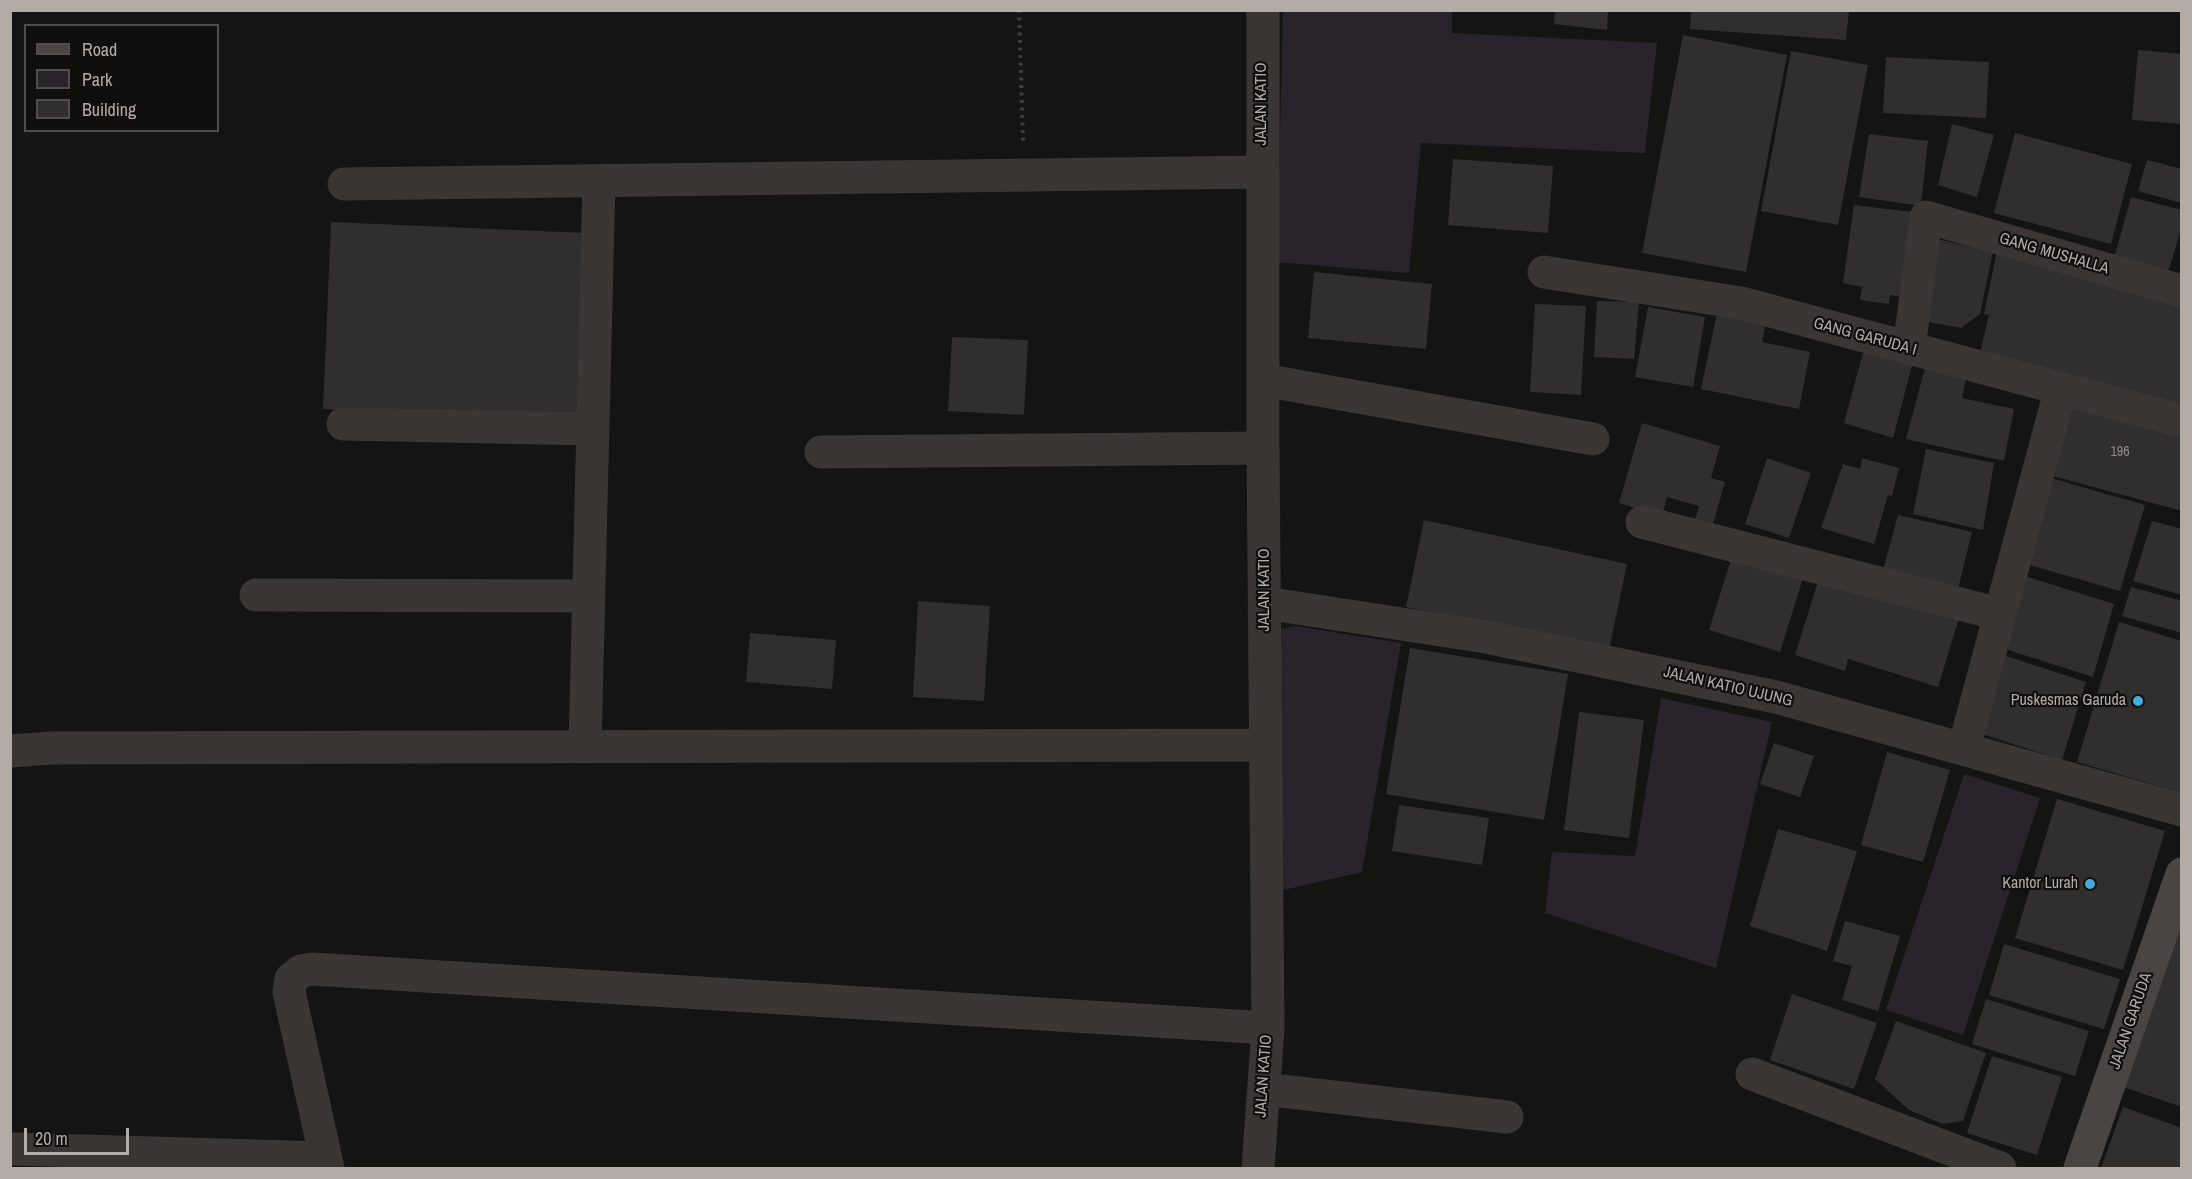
<!DOCTYPE html>
<style>
body{margin:0}
#map{position:relative;width:2192px;height:1179px;overflow:hidden;background:#141413;font-family:"Archivo Narrow",sans-serif}
canvas{display:block}
.frame{position:absolute;inset:0;border:12px solid #b3aba6;pointer-events:none}
.legend{position:absolute;left:24px;top:24px;width:195px;height:108px;box-sizing:border-box;background:#0f0f0e;border:2px solid #514d4b;margin:0;padding:8px 10px;list-style:none;font-size:18px;color:#b3aba6}
.legend li{display:flex;align-items:center;gap:12px;height:30px}
.legend b{width:30px;border:2px solid #514d4b}
.scale{position:absolute;left:24px;top:1128px;width:105px;height:27px;box-sizing:border-box;border:3px solid #b3aba6;border-top:0;padding-left:8px;font-size:18px;line-height:21px;white-space:nowrap;color:#b3aba6;-webkit-text-stroke:4px #0f0f0e;paint-order:stroke}
</style>
<div id="map">
<canvas width="2192" height="1179"></canvas>
<div class="frame"></div>
<ul class="legend">
<li><b style="height:8px;background:#484543"></b>Road</li>
<li><b style="height:16px;background:#29242b"></b>Park</li>
<li><b style="height:16px;background:#302f2e"></b>Building</li>
</ul>
<div class="scale">20 m</div>
</div>
<script>
const ctx = document.querySelector('canvas').getContext('2d');
ctx.lineJoin = 'round';
function paint(path, color) {
  ctx.fillStyle = color;
  ctx.fill(path, 'evenodd');
}
function toPath(rows) {
  const path = new Path2D();
  for (const r of rows) {
    path.moveTo(r[0], r[1]);
    for (let i = 2; i < r.length; i += 2) path.lineTo(r[i], r[i + 1]);
  }
  return path;
}
function strokePath(path, color, width, dash) {
  ctx.strokeStyle = color;
  ctx.lineWidth = width;
  ctx.lineCap = dash ? 'butt' : 'round';
  ctx.setLineDash(dash || []);
  ctx.stroke(path);
}
function write(font, color, halo, rows, align = 'center') {
  ctx.font = font + ' "Archivo Narrow",sans-serif';
  ctx.lineWidth = 4.5;
  ctx.setLineDash([]);
  ctx.textBaseline = 'middle';
  ctx.strokeStyle = halo;
  ctx.fillStyle = color;
  for (const [text, x, y, turn = 0] of rows) {
    ctx.save();
    ctx.translate(x, y);
    ctx.rotate((+turn || 0) * Math.PI / 180);
    ctx.textAlign = isNaN(turn) ? turn : align;
    if (halo) ctx.strokeText(text, 0, 0);
    ctx.fillText(text, 0, 0);
    ctx.restore();
  }
}
const green = toPath([
 [1283,11,1452,11,1452,33,1657,43,1645,153,1421,143,1409,273,1277,262],
 [1295,626,1401,643,1362,872,1279,891,1279,630],
 [1661,698,1772,722,1716,968,1545,913,1552,852,1635,856],
 [1964,774,2040,798,1963,1035,1886,1010]
]);
const building = toPath([
 [1555,10,1608,10,1607,30,1554,24],
 [1691,10,1849,10,1846,40,1690,29],
 [1683,35,1787,55,1746,272,1642,253],
 [2138,50,2182,54,2182,124,2132,120],
 [1791,51,1868,65,1838,225,1761,211],
 [1886,57,1989,62,1986,118,1883,113],
 [1952,124,1994,135,1977,197,1938,185],
 [2015,133,2132,164,2111,244,1994,213],
 [1869,134,1928,141,1921,206,1859,197],
 [1453,159,1553,166,1548,233,1448,225],
 [2147,160,2182,169,2182,203,2138,191],
 [2131,197,2182,210,2182,227,2168,272,2115,255],
 [1854,205,1920,213,1903,297,1890,295,1889,304,1860,300,1862,287,1843,283],
 [331,222,586,233,578,420,323,409],
 [1928,237,1993,252,1980,314,1961,328,1917,320],
 [1997,251,2182,304,2182,407,1980,353,1989,315,1984,314],
 [1314,272,1432,284,1426,349,1308,338],
 [1597,301,1639,302,1634,359,1594,357],
 [1535,304,1586,306,1581,395,1530,392],
 [1648,307,1705,317,1693,387,1635,377],
 [1718,308,1767,318,1762,342,1810,352,1799,409,1701,389],
 [952,337,1028,340,1024,415,948,411],
 [1864,349,1913,362,1893,438,1844,423],
 [1925,368,1966,378,1962,398,2014,409,2004,461,1906,439],
 [2074,400,2182,429,2182,511,2053,476],
 [1642,423,1720,446,1711,478,1725,482,1713,524,1695,520,1699,506,1667,497,1662,516,1619,503],
 [1926,449,1994,463,1983,530,1913,514],
 [1767,458,1811,473,1789,538,1745,524],
 [1862,458,1899,468,1892,496,1888,495,1874,544,1821,528,1843,464,1860,469],
 [2051,478,2145,505,2120,591,2026,564],
 [1898,515,1972,532,1958,589,1883,570],
 [1424,520,1627,564,1609,650,1406,607],
 [2152,521,2182,529,2182,595,2133,581],
 [1734,550,1805,572,1780,652,1709,630],
 [1821,572,1960,615,1938,687,1848,659,1845,671,1795,655],
 [2022,575,2114,604,2093,677,2002,648],
 [2131,587,2182,601,2182,633,2122,616],
 [918,601,990,606,984,701,913,697],
 [2119,622,2182,641,2182,793,2077,762],
 [750,633,836,640,832,689,746,682],
 [1410,648,1568,674,1544,820,1386,794],
 [2000,654,2086,682,2062,760,1976,732],
 [1579,712,1644,720,1629,838,1564,830],
 [1774,743,1814,756,1800,797,1760,784],
 [1887,752,1950,770,1923,862,1861,845],
 [2057,799,2165,831,2123,970,2015,938],
 [1399,805,1489,818,1482,865,1392,851],
 [1778,829,1857,851,1827,951,1750,926],
 [2182,918,2182,1107,2123,1087],
 [1845,921,1900,936,1878,1011,1842,1000,1852,966,1833,961],
 [2004,944,2120,979,2104,1029,1989,995],
 [1792,994,1877,1023,1854,1089,1770,1060],
 [1986,999,2089,1031,2075,1076,1972,1044],
 [1896,1021,1986,1053,1963,1121,1943,1124,1909,1110,1875,1079],
 [1992,1056,2062,1077,2037,1155,1967,1133],
 [2123,1107,2182,1128,2182,1168,2101,1168]
]);
const path = toPath([
 [1019,10,1023,142]
]);
const street = toPath([
 [344,184,1262,172],
 [1544,272,1741,303,2182,421],
 [1909,349,1926,217,2182,291],
 [1263,380,1593,439],
 [343,424,592,429],
 [821,452,1263,448],
 [1642,522,1999,614],
 [256,595,588,596],
 [1265,603,1486,637,1776,697,2182,810],
 [585,747,599,181],
 [1964,748,2061,388],
 [10,751,53,748,1265,745],
 [1752,1074,2000,1168],
 [1264,1089,1507,1117],
 [15,1149,325,1158],
 [328,1168,289,992,291,979,301,971,312,969,1268,1028],
 [1258,1168,1268,1028,1263,448,1263,10]
]);
const secondary = toPath([
 [2080,1168,2182,874]
]);
const markers = [
 [2138,701,6,"#45abda"],
 [2090,884,6,"#45abda"]
];
const numberNames = [
 ["196",2120,452]
];
const streetNames = [
 ["JALAN KATIO",1262,104,-90],
 ["GANG MUSHALLA",2054,254,16],
 ["GANG GARUDA I",1865,337,15],
 ["JALAN KATIO",1265,590,-90],
 ["JALAN KATIO UJUNG",1728,687,13],
 ["JALAN GARUDA",2131,1021,-71],
 ["JALAN KATIO",1264,1076,-86]
];
const poiNames = [
 ["Puskesmas Garuda",2126,701],
 ["Kantor Lurah",2078,884]
];
paint(green, '#29242b');
paint(building, '#302f2e');
strokePath(path, '#403c3a', 4, [3, 4.5]);
strokePath(street, '#393634', 33);
strokePath(secondary, '#484543', 33);
for (const [x, y, r, color] of markers) {
  const dot = new Path2D();
  dot.arc(x, y, r, 0, 2 * Math.PI);
  ctx.fillStyle = color;
  ctx.fill(dot);
  strokePath(dot, '#0f0f0e', 2);
}
write('14px', '#928c88', null, numberNames);
write('16px', '#b3aba6', '#0f0f0e', streetNames);
write('16px', '#b3aba6', '#0f0f0e', poiNames, 'right');
</script>
